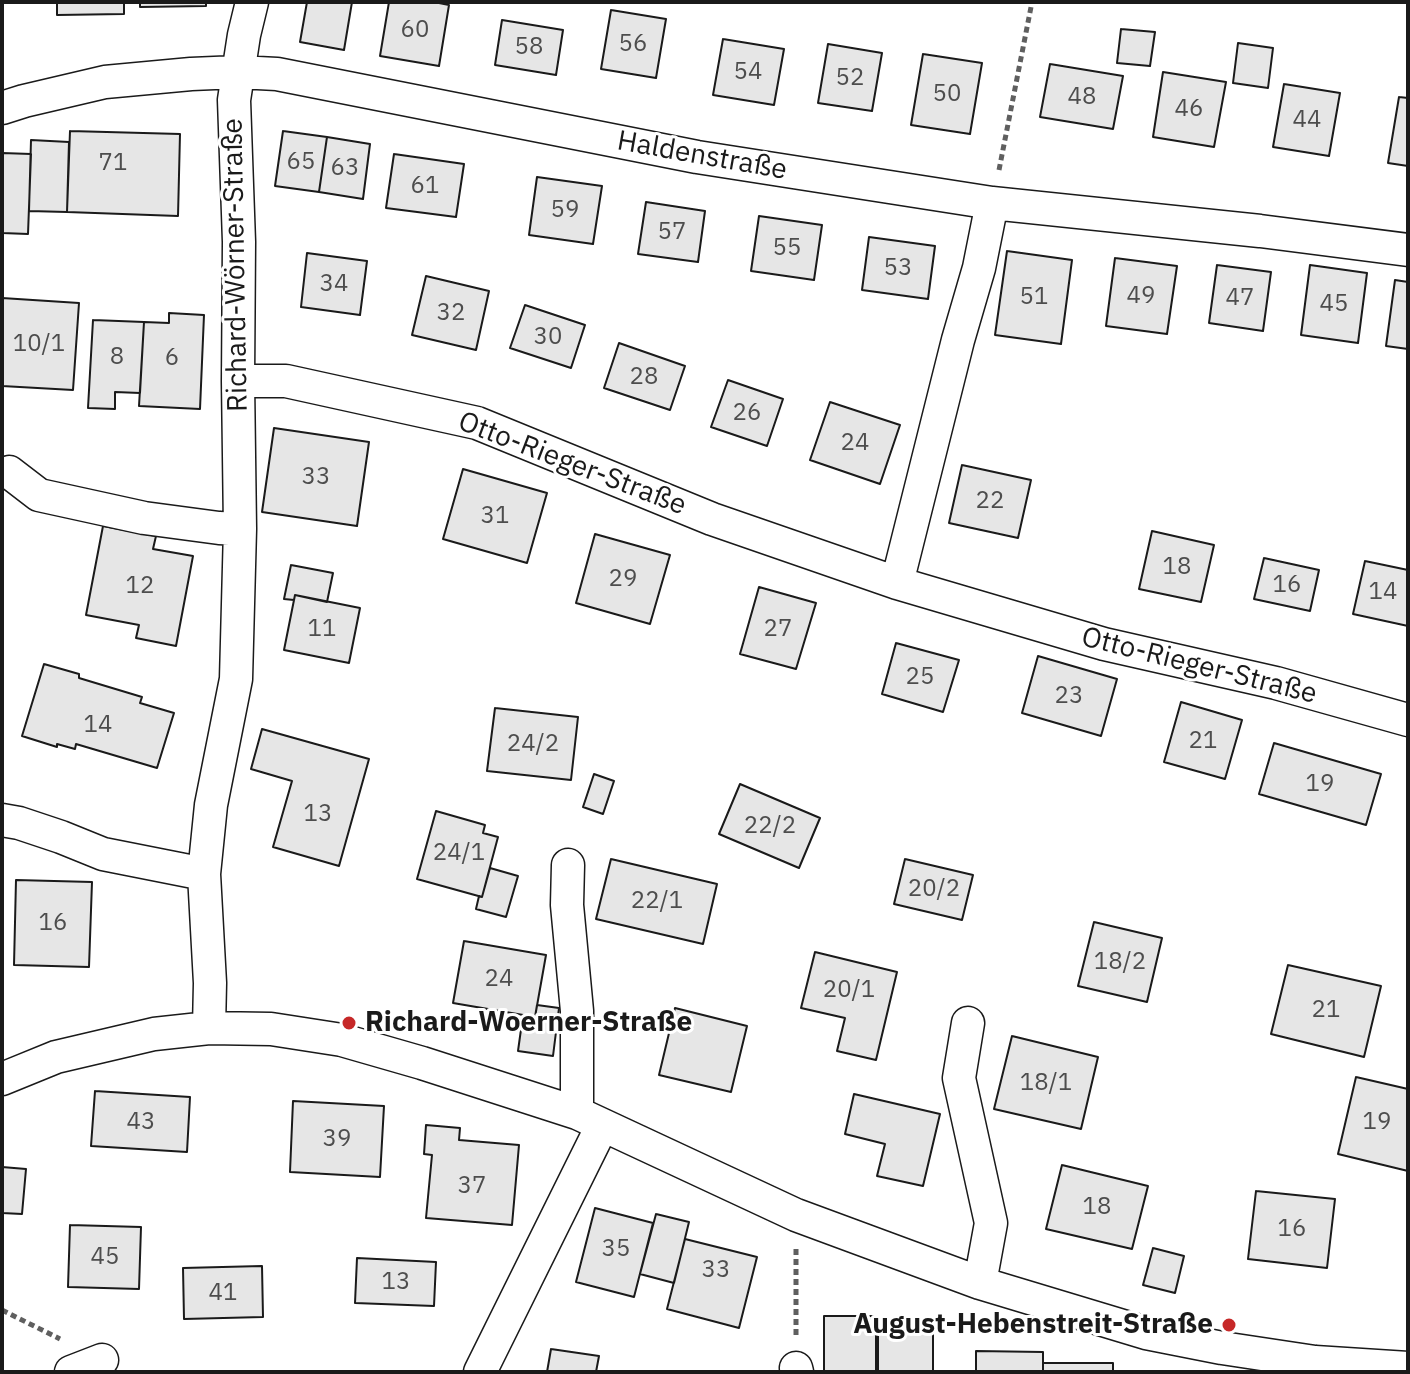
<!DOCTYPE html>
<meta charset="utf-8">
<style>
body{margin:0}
#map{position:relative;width:1410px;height:1374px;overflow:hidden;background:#fff;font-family:"IBM Plex Sans",sans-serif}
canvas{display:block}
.frame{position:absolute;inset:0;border:4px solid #1a1a1a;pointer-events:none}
</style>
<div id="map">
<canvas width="1410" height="1374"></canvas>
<div class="frame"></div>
</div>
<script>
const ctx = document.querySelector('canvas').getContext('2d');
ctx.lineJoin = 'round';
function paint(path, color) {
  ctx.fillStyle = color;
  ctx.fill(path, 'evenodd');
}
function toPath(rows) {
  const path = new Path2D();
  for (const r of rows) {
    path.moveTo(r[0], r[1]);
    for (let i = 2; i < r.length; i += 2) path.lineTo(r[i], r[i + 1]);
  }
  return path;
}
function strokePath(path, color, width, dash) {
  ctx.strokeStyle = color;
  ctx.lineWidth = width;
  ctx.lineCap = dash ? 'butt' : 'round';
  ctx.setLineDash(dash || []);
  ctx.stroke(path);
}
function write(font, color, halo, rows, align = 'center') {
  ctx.font = font + ' "IBM Plex Sans",sans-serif';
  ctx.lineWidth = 6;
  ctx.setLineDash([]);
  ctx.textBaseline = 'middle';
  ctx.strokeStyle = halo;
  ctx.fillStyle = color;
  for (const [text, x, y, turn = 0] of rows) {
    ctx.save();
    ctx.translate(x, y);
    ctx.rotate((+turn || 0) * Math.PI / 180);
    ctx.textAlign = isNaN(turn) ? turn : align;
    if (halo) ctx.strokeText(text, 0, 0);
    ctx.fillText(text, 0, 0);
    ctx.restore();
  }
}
const building = toPath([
 [57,2,124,2,124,14,57,15,57,2],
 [140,2,206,2,206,6,140,7,140,2],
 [307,2,352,2,344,50,300,42,307,2],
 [389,2,434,2,449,5,439,66,380,56,389,2],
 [611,10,666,19,656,78,601,69,611,10],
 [502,20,563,30,556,75,495,65,502,20],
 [1121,29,1155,32,1150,66,1117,63,1121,29],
 [723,39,784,49,774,105,713,95,723,39],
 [1238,43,1273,48,1268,88,1233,83,1238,43],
 [828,44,882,53,872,111,818,103,828,44],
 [923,54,982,63,970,134,911,125,923,54],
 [1050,64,1123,76,1113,129,1040,117,1050,64],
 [1163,72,1226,82,1214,147,1153,137,1163,72],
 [1284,84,1340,93,1329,156,1273,147,1284,84],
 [1399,97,1408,98,1408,166,1388,163,1399,97],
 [70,131,180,134,178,216,67,212,70,131],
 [283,131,327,137,319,192,275,186,283,131],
 [327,137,370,144,363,199,319,192,327,137],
 [31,140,69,142,67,212,29,211,31,140],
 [2,153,31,154,28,234,2,233,2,153],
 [394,154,464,164,456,217,386,208,394,154],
 [537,177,602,186,593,244,529,235,537,177],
 [646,202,705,211,698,262,638,254,646,202],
 [759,216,822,225,814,280,751,271,759,216],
 [869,237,935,246,928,299,862,290,869,237],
 [1007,251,1072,260,1061,344,995,335,1007,251],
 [307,253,367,261,360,315,301,307,307,253],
 [1115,258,1177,266,1167,334,1106,326,1115,258],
 [1217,265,1271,272,1263,331,1209,323,1217,265],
 [1310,265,1367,273,1358,343,1301,335,1310,265],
 [426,276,489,291,476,350,412,335,426,276],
 [1395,280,1408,282,1408,349,1386,346,1395,280],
 [2,298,79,303,73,390,2,386,2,298],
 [525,305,585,325,571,368,510,348,525,305],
 [169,313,204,315,200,409,139,406,144,322,169,323,169,313],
 [93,320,144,322,140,393,115,392,115,409,88,408,93,320],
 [619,343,685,366,670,410,604,388,619,343],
 [728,380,783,399,767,446,711,427,728,380],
 [830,402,900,425,880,484,810,460,830,402],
 [274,428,369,442,357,526,262,512,274,428],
 [962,465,1031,480,1018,538,949,523,962,465],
 [463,469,547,493,527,563,443,539,463,469],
 [103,526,156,536,153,549,193,556,176,646,136,638,139,625,86,615,103,526],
 [1152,531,1214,545,1201,602,1139,589,1152,531],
 [595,534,670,555,650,624,576,603,595,534],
 [1264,558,1319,570,1310,611,1254,599,1264,558],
 [1365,561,1408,570,1408,626,1353,614,1365,561],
 [291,565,333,573,327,602,295,595,294,600,284,599,291,565],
 [759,587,816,603,796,669,740,654,759,587],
 [295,595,360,608,349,663,284,650,295,595],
 [896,643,959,660,943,712,882,694,896,643],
 [1038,656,1117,679,1101,736,1022,713,1038,656],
 [44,664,79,674,79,678,142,697,140,703,174,713,157,768,76,744,75,749,57,744,57,747,22,736,44,664],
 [1181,702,1242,720,1225,779,1164,762,1181,702],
 [495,708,578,717,571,780,487,771,495,708],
 [262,729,369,759,339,866,273,847,292,781,251,769,262,729],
 [1274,743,1381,774,1366,825,1259,794,1274,743],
 [594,774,614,781,603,814,583,807,594,774],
 [740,784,820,818,799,868,719,834,740,784],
 [436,811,485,825,483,833,498,837,482,897,417,879,436,811],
 [611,859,717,884,703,944,596,919,611,859],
 [905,859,973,875,962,920,894,904,905,859],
 [490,868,518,876,506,917,476,909,479,896,482,897,490,868],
 [16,880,92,882,89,967,14,965,16,880],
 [1094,922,1162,938,1147,1002,1078,986,1094,922],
 [464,941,546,955,535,1017,453,1003,464,941],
 [815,952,897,972,876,1060,837,1051,845,1018,801,1008,815,952],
 [1288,965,1381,986,1364,1057,1271,1034,1288,965],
 [537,1005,559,1008,553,1056,518,1051,523,1015,535,1017,537,1005],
 [675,1008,747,1026,731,1092,659,1075,675,1008],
 [1012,1036,1098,1057,1081,1129,994,1109,1012,1036],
 [1356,1077,1408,1089,1408,1171,1338,1154,1356,1077],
 [95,1091,190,1097,187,1152,91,1146,95,1091],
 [854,1094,940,1114,923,1186,877,1176,885,1144,845,1134,854,1094],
 [293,1101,384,1106,380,1177,290,1172,293,1101],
 [426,1125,460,1128,459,1140,519,1145,512,1225,426,1218,432,1155,424,1154,426,1125],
 [1062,1165,1148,1186,1132,1249,1046,1229,1062,1165],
 [2,1167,26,1169,22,1214,2,1213,2,1167],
 [1256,1191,1335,1199,1327,1268,1248,1259,1256,1191],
 [595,1208,653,1223,634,1297,576,1282,595,1208],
 [656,1214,689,1222,674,1283,640,1274,656,1214],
 [70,1225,141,1227,139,1289,68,1287,70,1225],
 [685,1239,757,1257,739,1328,667,1309,685,1239],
 [1153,1248,1184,1256,1175,1293,1143,1285,1153,1248],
 [357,1258,436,1262,434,1306,355,1303,357,1258],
 [262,1266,263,1317,184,1319,183,1268,262,1266],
 [824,1316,876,1316,876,1372,824,1372,824,1316],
 [878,1325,933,1325,933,1372,878,1372,878,1325],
 [551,1349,599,1356,596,1372,547,1372,551,1349],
 [976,1351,1043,1352,1043,1372,976,1372,976,1351],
 [1043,1363,1113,1363,1113,1372,1043,1372,1043,1363]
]);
const path = toPath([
 [999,170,1032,2],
 [796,1249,796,1335],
 [2,1310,60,1339]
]);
const street = toPath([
 [2,108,24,101,105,82,191,74,238,72,277,74,697,157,992,203,1260,231,1408,250],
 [238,381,286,381,477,423,712,519,897,583,1104,644,1276,683,1408,720],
 [9,472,39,495,144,518,219,528,240,529],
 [897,583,958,340,979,268,992,203],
 [2,820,19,823,61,837,103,854,204,874],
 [568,865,567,905,577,1011,577,1113],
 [968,1023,959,1078,991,1223,980,1283],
 [209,1028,210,983,204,874,211,805,236,679,240,529,238,381,239,242,234,100,244,35,252,2],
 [2,1079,56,1057,154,1034,209,1028,271,1029,342,1040,422,1063,577,1113,796,1215,980,1283,1146,1333,1222,1348,1315,1362,1408,1368],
 [796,1368,797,1372],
 [71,1372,102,1360],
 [480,1372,602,1126]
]);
const markers = [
 [349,1023,8,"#c62828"],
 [1229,1325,8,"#c62828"]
];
const numberNames = [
 ["60",415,30],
 ["56",633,44],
 ["58",529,47],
 ["54",748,72],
 ["52",850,78],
 ["50",947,94],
 ["48",1082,97],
 ["46",1189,109],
 ["44",1307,120],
 ["65",301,162],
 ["71",113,163],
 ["63",345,168],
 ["61",425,186],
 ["59",565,210],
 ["57",672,232],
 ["55",787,248],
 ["53",898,268],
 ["34",334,284],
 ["49",1141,296],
 ["51",1034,297],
 ["47",1240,298],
 ["45",1334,304],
 ["32",451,313],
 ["30",548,337],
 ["10/1",39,344],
 ["8",117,357],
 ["6",172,358],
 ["28",644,377],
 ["26",747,413],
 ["24",855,443],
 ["33",316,477],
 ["22",990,501],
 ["31",495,516],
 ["18",1177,567],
 ["29",623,579],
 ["16",1287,585],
 ["12",140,586],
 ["14",1383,592],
 ["11",322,629],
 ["27",778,629],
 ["25",920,677],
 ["23",1069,696],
 ["14",98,725],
 ["21",1203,741],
 ["24/2",533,744],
 ["19",1320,784],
 ["13",318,814],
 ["22/2",770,826],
 ["24/1",459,853],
 ["20/2",934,889],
 ["22/1",657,901],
 ["16",53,923],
 ["18/2",1120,962],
 ["24",499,979],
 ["20/1",849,990],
 ["21",1326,1010],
 ["18/1",1046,1083],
 ["43",141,1122],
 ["19",1377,1122],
 ["39",337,1139],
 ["37",472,1186],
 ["18",1097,1207],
 ["16",1292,1229],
 ["35",616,1249],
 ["45",105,1257],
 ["33",716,1270],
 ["13",396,1282],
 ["41",223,1293]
];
const streetNames = [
 ["Haldenstraße",702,156,10],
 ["Richard-Wörner-Straße",236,265,-91],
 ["Otto-Rieger-Straße",572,464,21],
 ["Otto-Rieger-Straße",1199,666,14]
];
const poiNames = [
 ["Richard-Woerner-Straße",365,1023],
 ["August-Hebenstreit-Straße",1213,1325,"right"]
];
paint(building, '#e6e6e6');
strokePath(building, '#1a1a1a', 2);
strokePath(street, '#1a1a1a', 35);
strokePath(path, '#5f5f5f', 5, [6, 4]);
strokePath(street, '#fff', 32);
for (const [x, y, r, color] of markers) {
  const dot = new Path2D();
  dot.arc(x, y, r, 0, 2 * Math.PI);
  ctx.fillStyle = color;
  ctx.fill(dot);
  strokePath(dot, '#fff', 3);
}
write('24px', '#4d4d4d', null, numberNames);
write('28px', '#1a1a1a', '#fff', streetNames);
write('bold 28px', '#1a1a1a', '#fff', poiNames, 'left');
</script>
